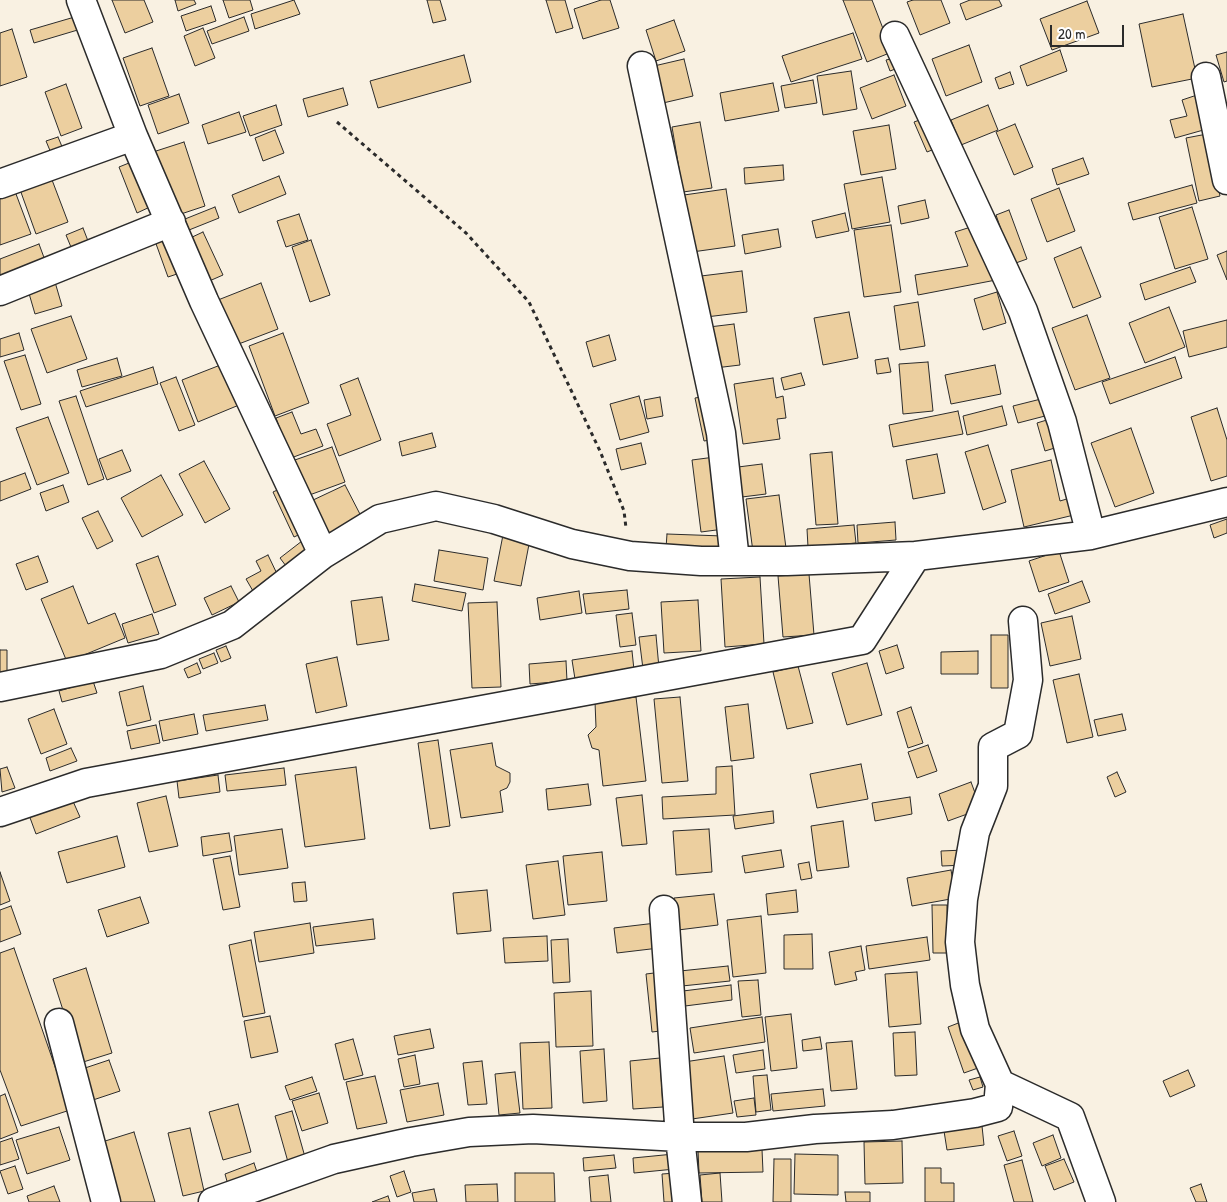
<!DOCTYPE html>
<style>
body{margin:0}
#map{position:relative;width:1227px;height:1202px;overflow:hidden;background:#f9f1e2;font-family:"Patrick Hand",sans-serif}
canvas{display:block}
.scale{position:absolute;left:1050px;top:25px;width:74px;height:22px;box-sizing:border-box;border:2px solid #2b2b2b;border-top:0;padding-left:6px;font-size:15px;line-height:18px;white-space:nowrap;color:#2b2b2b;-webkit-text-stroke:4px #fff;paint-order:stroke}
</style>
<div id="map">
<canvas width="1227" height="1202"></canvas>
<div class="scale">20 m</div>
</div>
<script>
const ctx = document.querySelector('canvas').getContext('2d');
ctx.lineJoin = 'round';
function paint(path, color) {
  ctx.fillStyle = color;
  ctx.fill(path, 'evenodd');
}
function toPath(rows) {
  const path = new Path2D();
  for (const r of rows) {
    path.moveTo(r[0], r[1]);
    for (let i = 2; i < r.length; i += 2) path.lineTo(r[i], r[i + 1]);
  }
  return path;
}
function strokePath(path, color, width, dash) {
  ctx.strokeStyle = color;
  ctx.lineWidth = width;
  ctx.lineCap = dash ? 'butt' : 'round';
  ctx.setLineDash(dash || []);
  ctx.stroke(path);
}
const building = toPath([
 [112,0,144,0,153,22,125,33,112,0],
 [175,0,194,0,196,4,178,11,175,0],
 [223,0,250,0,253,10,229,18,223,0],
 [294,0,300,14,255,29,251,14,294,0],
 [427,0,440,0,446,20,433,23,427,0],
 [546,0,565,0,573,28,556,33,546,0],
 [601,0,610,0,619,28,583,39,574,9,601,0],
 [843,0,872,0,892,52,867,62,843,0],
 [913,0,941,0,950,23,920,35,907,2,913,0],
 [970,0,999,0,1002,6,966,20,960,4,970,0],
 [1087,1,1099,33,1052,50,1040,19,1087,1],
 [211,6,216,21,186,31,181,16,211,6],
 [1183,14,1197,78,1152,87,1139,24,1183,14],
 [78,16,81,29,34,43,30,30,78,16],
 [244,17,249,31,212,44,207,31,244,17],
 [674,20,685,51,656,61,646,30,674,20],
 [203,28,215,58,195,66,184,36,203,28],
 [12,29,27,77,0,86,0,33,12,29],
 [853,33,862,59,791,82,782,56,853,33],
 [969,45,982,82,946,96,932,59,969,45],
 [152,48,169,96,140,106,123,58,152,48],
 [1060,50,1067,71,1027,86,1020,66,1060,50],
 [1227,52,1227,81,1224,82,1216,55,1227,52],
 [464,55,471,82,378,108,370,81,464,55],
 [895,58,898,68,890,71,886,60,895,58],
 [684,59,693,96,663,103,654,66,684,59],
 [851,71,857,109,823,115,817,76,851,71],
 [1010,72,1014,84,999,89,995,78,1010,72],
 [894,75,906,106,872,119,860,88,894,75],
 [813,80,817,103,785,108,781,86,813,80],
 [773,83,779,111,725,121,720,93,773,83],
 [66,84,82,128,61,136,45,92,66,84],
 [343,88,348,105,308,117,303,99,343,88],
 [179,94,189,123,158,134,148,105,179,94],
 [1197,95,1207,129,1175,138,1170,120,1187,116,1182,100,1197,95],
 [276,105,282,125,250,136,243,116,276,105],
 [988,105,998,130,961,145,951,120,988,105],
 [239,112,246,132,208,144,202,125,239,112],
 [925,118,937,148,927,152,914,122,925,118],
 [700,122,712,188,683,192,672,127,700,122],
 [1015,124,1033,167,1014,175,996,132,1015,124],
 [889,125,896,169,861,175,853,131,889,125],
 [275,130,284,153,263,161,255,138,275,130],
 [1207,134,1220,196,1199,201,1186,138,1207,134],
 [58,137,63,149,51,153,46,141,58,137],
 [184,142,205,206,175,216,153,152,184,142],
 [1083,158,1089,174,1057,185,1052,169,1083,158],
 [134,161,152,206,137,213,119,167,134,161],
 [783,165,784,180,745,184,744,168,783,165],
 [49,172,68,222,36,234,18,184,49,172],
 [279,176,286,194,239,213,232,195,279,176],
 [882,177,890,222,852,229,844,184,882,177],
 [1192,185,1197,203,1133,220,1128,203,1192,185],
 [13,186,31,234,0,245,0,191,13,186],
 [1059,188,1075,231,1047,242,1031,199,1059,188],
 [726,189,735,246,692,252,684,195,726,189],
 [925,200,929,218,901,224,898,206,925,200],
 [215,207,219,218,189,230,185,219,215,207],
 [1192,207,1208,259,1175,269,1159,217,1192,207],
 [1009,210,1027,259,1013,264,996,215,1009,210],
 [845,213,849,231,816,238,812,221,845,213],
 [299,214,308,240,286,247,277,221,299,214],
 [891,225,901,292,864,297,854,230,891,225],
 [974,226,996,280,918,295,915,275,968,266,955,232,974,226],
 [83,228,90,246,73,252,66,235,83,228],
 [778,229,781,247,745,254,742,235,778,229],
 [203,232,223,275,207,282,188,239,203,232],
 [170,236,183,272,168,277,155,241,170,236],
 [311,240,330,295,310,302,292,247,311,240],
 [39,244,46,263,0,280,0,259,39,244],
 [1081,247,1101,297,1073,308,1054,258,1081,247],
 [1227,251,1227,280,1217,255,1227,251],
 [1190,267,1196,282,1145,300,1140,284,1190,267],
 [742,271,747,312,706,317,701,276,742,271],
 [55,282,62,306,35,314,28,290,55,282],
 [261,283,278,329,236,345,218,300,261,283],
 [997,292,1006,323,983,330,974,299,997,292],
 [918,302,925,346,900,350,894,306,918,302],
 [1169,307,1185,347,1145,363,1129,323,1169,307],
 [849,312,858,358,823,365,814,318,849,312],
 [1087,315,1110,378,1075,390,1052,328,1087,315],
 [71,316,87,359,47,373,31,329,71,316],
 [1227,320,1227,347,1189,357,1183,331,1227,320],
 [734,324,740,365,715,368,709,327,734,324],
 [19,333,24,350,0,357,0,339,19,333],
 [283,333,309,403,275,416,249,346,283,333],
 [609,335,616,360,593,367,586,342,609,335],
 [25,355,41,404,21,410,4,361,25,355],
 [1175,357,1182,378,1110,404,1102,382,1175,357],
 [117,358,122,376,82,387,77,370,117,358],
 [888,358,891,372,877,374,875,360,888,358],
 [928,362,933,411,903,414,899,364,928,362],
 [223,364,239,405,198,422,182,380,223,364],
 [995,365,1001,394,951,404,945,375,995,365],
 [153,367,158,384,86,407,80,391,153,367],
 [801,373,805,385,784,390,781,378,801,373],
 [176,377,195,425,179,431,160,383,176,377],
 [358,378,381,440,339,456,327,424,351,415,340,385,358,378],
 [773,378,776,398,783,396,786,418,777,419,780,439,743,444,734,384,773,378],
 [76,396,104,479,88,485,59,401,76,396],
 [639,396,649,432,620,440,610,404,639,396],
 [707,396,716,439,704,441,695,398,707,396],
 [660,397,663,416,647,419,644,400,660,397],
 [1041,399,1045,416,1018,423,1013,406,1041,399],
 [1002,406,1007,425,967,435,963,416,1002,406],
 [1217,408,1227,440,1227,476,1211,481,1191,417,1217,408],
 [958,411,963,434,893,447,889,425,958,411],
 [292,412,301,434,316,429,323,446,291,458,276,418,292,412],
 [48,417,69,473,37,485,16,428,48,417],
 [1050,419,1058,447,1045,451,1037,423,1050,419],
 [1131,428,1154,493,1115,507,1091,443,1131,428],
 [432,433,436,447,402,456,399,442,432,433],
 [641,443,646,464,621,470,616,449,641,443],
 [988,445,1006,502,983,510,965,452,988,445],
 [332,447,345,482,304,497,292,461,332,447],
 [122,450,131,471,107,480,99,459,122,450],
 [832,452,838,524,816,525,810,454,832,452],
 [937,454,945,493,913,499,906,460,937,454],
 [715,457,724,529,701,532,692,460,715,457],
 [1051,460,1060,501,1070,498,1074,515,1024,527,1011,470,1051,460],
 [204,461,230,509,205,523,179,474,204,461],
 [762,464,766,494,742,497,738,467,762,464],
 [25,473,31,489,0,501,0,482,25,473],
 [161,475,183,515,142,537,121,498,161,475],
 [63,485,69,502,46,511,40,493,63,485],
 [345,485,362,518,328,535,311,501,345,485],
 [286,486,307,531,294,537,273,492,286,486],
 [779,495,786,548,753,552,746,499,779,495],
 [98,511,113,541,97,549,82,518,98,511],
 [1227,519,1227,533,1214,538,1210,525,1227,519],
 [895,522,896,540,858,543,857,525,895,522],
 [854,525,856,543,808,547,807,529,854,525],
 [667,534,723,536,722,550,666,548,667,534],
 [503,535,530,539,521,586,494,581,503,535],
 [302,541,311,553,289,570,280,558,302,541],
 [439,550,488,558,483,590,434,581,439,550],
 [1059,551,1069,582,1039,592,1029,561,1059,551],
 [268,555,279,578,253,591,246,579,261,571,256,561,268,555],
 [38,556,48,582,26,590,16,564,38,556],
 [158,556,176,605,154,613,136,564,158,556],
 [809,574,814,635,783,637,778,576,809,574],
 [760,577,764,644,725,647,721,579,760,577],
 [1082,581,1090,602,1055,614,1048,594,1082,581],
 [415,584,466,593,462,611,412,601,415,584],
 [73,586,88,624,115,613,125,638,67,662,41,599,73,586],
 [231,586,239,602,212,615,204,598,231,586],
 [627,590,629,609,586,614,583,594,627,590],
 [579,591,582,613,540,620,537,598,579,591],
 [382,597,389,640,357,645,351,601,382,597],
 [698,600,701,651,664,653,661,602,698,600],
 [497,602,501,687,472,688,468,603,497,602],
 [632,613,636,645,620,647,616,615,632,613],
 [152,614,159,634,128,643,122,624,152,614],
 [1072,616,1081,659,1050,666,1041,623,1072,616],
 [656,635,659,668,643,669,639,637,656,635],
 [991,635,1008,635,1008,688,991,688,991,635],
 [897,645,904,668,886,674,879,651,897,645],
 [226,646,231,658,221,662,216,650,226,646],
 [0,650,7,650,7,677,0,677,0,650],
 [632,651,634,670,575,679,572,660,632,651],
 [978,651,978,674,941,674,941,652,978,651],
 [214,653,218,663,203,669,199,659,214,653],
 [337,657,347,706,316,713,306,664,337,657],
 [566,661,567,681,530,684,529,664,566,661],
 [197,663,201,673,188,678,184,669,197,663],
 [867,663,882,715,847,725,832,673,867,663],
 [798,666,813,723,787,729,773,672,798,666],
 [1079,674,1093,737,1067,743,1053,680,1079,674],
 [93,681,97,693,62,702,59,691,93,681],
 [143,686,151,720,127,726,119,692,143,686],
 [636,697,646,781,603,786,599,750,592,748,588,735,596,727,595,702,636,697],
 [680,697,688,781,662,783,654,699,680,697],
 [748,704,754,758,731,761,725,707,748,704],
 [265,705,268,720,206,731,203,715,265,705],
 [911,707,923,743,908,748,897,712,911,707],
 [54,709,67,744,41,754,28,719,54,709],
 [194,714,198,734,163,741,159,721,194,714],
 [1122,714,1126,730,1098,736,1094,720,1122,714],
 [156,725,160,743,131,749,127,731,156,725],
 [438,740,450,826,430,829,418,743,438,740],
 [492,743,496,766,510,773,510,782,507,788,500,791,503,812,461,818,450,750,492,743],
 [928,745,937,771,917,778,908,752,928,745],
 [71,748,77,761,50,771,46,758,71,748],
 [861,764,868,799,817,808,810,774,861,764],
 [732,766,735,815,663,819,662,797,716,794,716,767,732,766],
 [7,767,15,788,2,792,0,769,7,767],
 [356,767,365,839,305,847,295,775,356,767],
 [284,768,286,785,227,791,225,775,284,768],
 [1117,772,1126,792,1115,797,1107,777,1117,772],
 [218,775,220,792,179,798,177,781,218,775],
 [971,782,981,809,948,821,939,794,971,782],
 [588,784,591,805,548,810,546,789,588,784],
 [642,795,647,844,622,846,616,798,642,795],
 [166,796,178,846,149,852,137,803,166,796],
 [910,797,912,814,875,821,872,803,910,797],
 [72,799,80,817,36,834,29,815,72,799],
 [773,811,774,823,735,829,733,816,773,811],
 [843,821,849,867,817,871,811,826,843,821],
 [282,829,288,868,239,875,234,836,282,829],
 [709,829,712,872,676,875,673,831,709,829],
 [229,833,232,851,203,856,201,837,229,833],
 [117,836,125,867,67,883,58,852,117,836],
 [781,850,784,867,745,873,742,856,781,850],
 [965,850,966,865,942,866,941,851,965,850],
 [602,852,607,901,568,905,563,856,602,852],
 [230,856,240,907,223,910,213,859,230,856],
 [558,861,565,915,533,919,526,865,558,861],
 [809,862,812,878,801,880,798,864,809,862],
 [951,870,956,898,912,906,907,878,951,870],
 [0,872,10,901,0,905,0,872],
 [305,882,307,901,294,902,292,883,305,882],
 [487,890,491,931,457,934,453,893,487,890],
 [796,890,798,912,768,915,766,894,796,890],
 [714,894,718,925,678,930,674,898,714,894],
 [140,897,149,923,107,937,98,910,140,897],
 [932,905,947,905,948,953,933,953,932,905],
 [11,906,21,934,0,942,0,910,11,906],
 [761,916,766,973,733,977,727,920,761,916],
 [373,919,375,939,316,946,313,927,373,919],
 [310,923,314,953,259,962,254,932,310,923],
 [656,923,659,948,617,953,614,928,656,923],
 [812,934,813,969,784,969,784,935,812,934],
 [547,936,548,961,505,963,503,938,547,936],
 [927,937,930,960,869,969,866,946,927,937],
 [568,939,570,982,553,983,551,940,568,939],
 [251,940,265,1013,243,1017,229,945,251,940],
 [861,946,865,970,855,972,857,980,835,985,829,952,861,946],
 [14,948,70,1110,21,1126,0,1070,0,953,14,948],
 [728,966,730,981,682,986,680,971,728,966],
 [86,968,112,1053,80,1063,53,979,86,968],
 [662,972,668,1030,652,1032,646,974,662,972],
 [917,972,921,1024,889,1027,885,974,917,972],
 [758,980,761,1015,742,1017,738,981,758,980],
 [731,985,732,1000,685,1006,683,991,731,985],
 [591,991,593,1046,556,1047,554,993,591,991],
 [791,1014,797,1068,771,1071,765,1017,791,1014],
 [270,1016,278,1052,251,1058,244,1021,270,1016],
 [762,1017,765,1042,694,1053,690,1028,762,1017],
 [961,1022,978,1068,964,1073,948,1027,961,1022],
 [430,1029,434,1048,398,1055,394,1036,430,1029],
 [915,1032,917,1075,895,1076,893,1033,915,1032],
 [820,1037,822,1049,803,1051,802,1040,820,1037],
 [353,1039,363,1075,344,1080,335,1044,353,1039],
 [852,1041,857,1089,831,1091,826,1043,852,1041],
 [549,1042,552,1108,523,1109,520,1043,549,1042],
 [604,1049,607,1101,583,1103,580,1051,604,1049],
 [763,1050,765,1069,736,1073,733,1055,763,1050],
 [415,1055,420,1084,404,1087,398,1059,415,1055],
 [724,1056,733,1113,692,1119,684,1062,724,1056],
 [660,1058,663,1107,633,1109,630,1061,660,1058],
 [109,1060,120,1091,93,1100,82,1069,109,1060],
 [482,1061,487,1104,468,1105,463,1063,482,1061],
 [1188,1070,1195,1086,1170,1097,1163,1081,1188,1070],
 [515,1072,520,1113,499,1115,495,1074,515,1072],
 [767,1075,771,1110,756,1112,753,1076,767,1075],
 [375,1076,387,1123,357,1129,346,1082,375,1076],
 [312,1077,317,1091,290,1100,285,1086,312,1077],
 [980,1077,983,1087,973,1090,969,1080,980,1077],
 [438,1083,444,1115,407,1122,400,1090,438,1083],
 [823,1089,825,1106,773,1111,771,1094,823,1089],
 [319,1093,328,1123,302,1131,292,1101,319,1093],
 [5,1094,18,1132,0,1139,0,1096,5,1094],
 [754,1098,756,1115,737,1117,734,1101,754,1098],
 [238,1104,251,1152,223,1160,209,1112,238,1104],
 [292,1111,305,1157,288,1162,275,1116,292,1111],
 [982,1126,984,1145,947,1150,944,1131,982,1126],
 [59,1127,70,1160,27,1174,16,1140,59,1127],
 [190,1128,204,1191,183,1196,168,1133,190,1128],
 [1014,1131,1022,1156,1007,1161,998,1136,1014,1131],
 [134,1132,155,1202,119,1202,102,1142,134,1132],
 [1053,1135,1061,1158,1042,1166,1033,1143,1053,1135],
 [12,1138,19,1159,0,1165,0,1142,12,1138],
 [902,1141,903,1183,865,1184,864,1142,902,1141],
 [762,1149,763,1172,699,1173,698,1150,762,1149],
 [674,1154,675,1169,634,1173,633,1158,674,1154],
 [795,1154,838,1155,838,1195,794,1194,795,1154],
 [614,1155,616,1168,584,1171,583,1158,614,1155],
 [774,1159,791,1159,791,1202,773,1202,774,1159],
 [1064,1159,1074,1182,1054,1190,1045,1166,1064,1159],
 [1022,1160,1033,1202,1014,1202,1004,1165,1022,1160],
 [254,1163,258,1175,228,1185,225,1174,254,1163],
 [15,1166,23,1189,8,1194,0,1171,15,1166],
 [925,1168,941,1168,941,1183,954,1183,954,1202,925,1202,925,1168],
 [404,1171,411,1192,397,1197,390,1176,404,1171],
 [515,1173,554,1173,555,1202,515,1202,515,1173],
 [676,1173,679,1202,664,1202,662,1174,676,1173],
 [720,1173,722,1202,702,1202,700,1175,720,1173],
 [608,1175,611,1202,591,1202,589,1177,608,1175],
 [497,1184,498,1202,466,1202,465,1185,497,1184],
 [1201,1184,1207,1202,1196,1202,1190,1188,1201,1184],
 [54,1186,60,1202,29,1202,27,1196,54,1186],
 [434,1189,437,1202,414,1202,412,1193,434,1189],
 [845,1192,870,1192,870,1202,846,1202,845,1192],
 [388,1196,390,1202,372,1202,388,1196]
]);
const path = toPath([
 [337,122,466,233,529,302,600,451,624,511,626,528]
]);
const minor = toPath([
 [895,36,1023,311,1062,422,1091,535],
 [642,66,721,433,735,561],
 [1206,77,1227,180],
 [0,184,133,136],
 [0,291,171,222],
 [323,554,380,519,436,506,494,519,572,544,630,556,701,561,787,561,916,556],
 [0,687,161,654,232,625,323,554,204,301,133,136,81,0],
 [0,812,86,783,862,640,916,556,1091,535,1227,502],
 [664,910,680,1137,687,1202],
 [59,1023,106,1202],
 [1000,1084,1070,1117,1101,1202],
 [213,1202,334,1159,411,1142,469,1132,533,1129,680,1137,746,1137,815,1129,893,1125,975,1113,998,1107,1000,1084,975,1029,965,985,960,942,963,899,975,832,993,786,993,747,1018,734,1028,680,1023,621]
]);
paint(building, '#eccf9f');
strokePath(building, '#2b2b2b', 1);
strokePath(minor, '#2b2b2b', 31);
strokePath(path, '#2b2b2b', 3, [4, 4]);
strokePath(minor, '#fff', 28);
</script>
